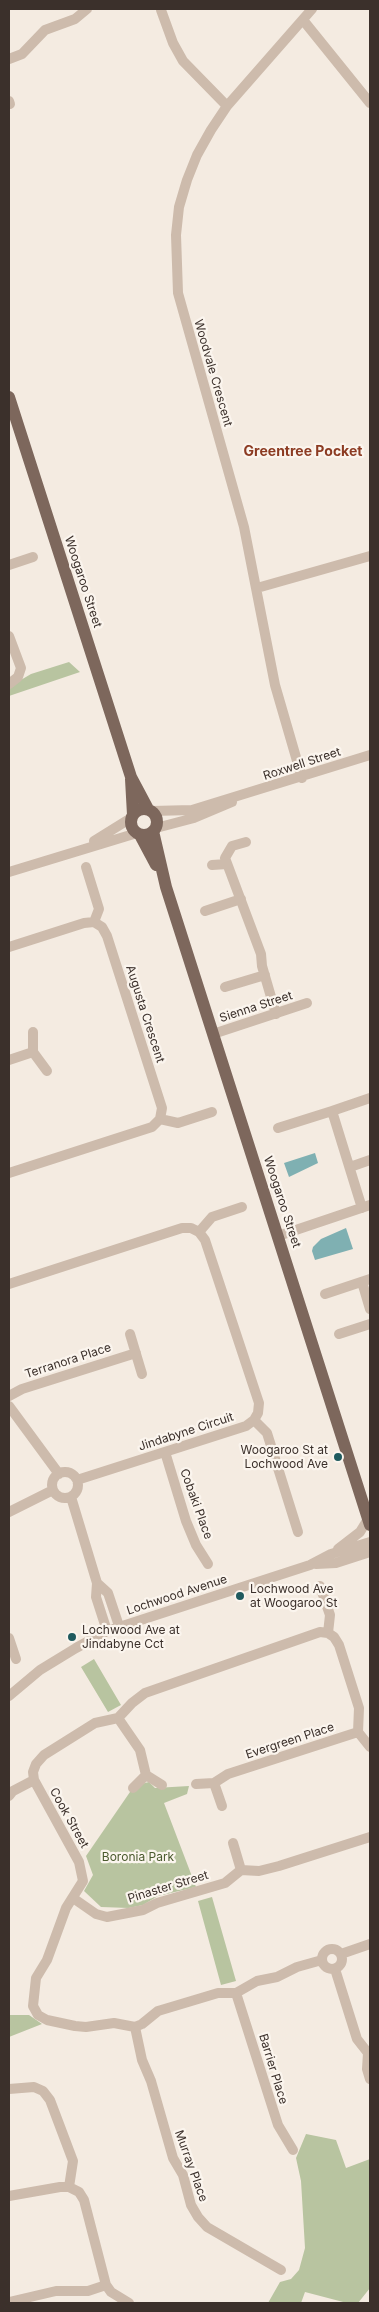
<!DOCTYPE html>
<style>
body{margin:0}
#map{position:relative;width:379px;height:2312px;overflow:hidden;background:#f4ebe1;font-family:Inter,sans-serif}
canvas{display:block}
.frame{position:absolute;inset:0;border:10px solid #3b302b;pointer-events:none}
</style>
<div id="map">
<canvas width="379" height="2312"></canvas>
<div class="frame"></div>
</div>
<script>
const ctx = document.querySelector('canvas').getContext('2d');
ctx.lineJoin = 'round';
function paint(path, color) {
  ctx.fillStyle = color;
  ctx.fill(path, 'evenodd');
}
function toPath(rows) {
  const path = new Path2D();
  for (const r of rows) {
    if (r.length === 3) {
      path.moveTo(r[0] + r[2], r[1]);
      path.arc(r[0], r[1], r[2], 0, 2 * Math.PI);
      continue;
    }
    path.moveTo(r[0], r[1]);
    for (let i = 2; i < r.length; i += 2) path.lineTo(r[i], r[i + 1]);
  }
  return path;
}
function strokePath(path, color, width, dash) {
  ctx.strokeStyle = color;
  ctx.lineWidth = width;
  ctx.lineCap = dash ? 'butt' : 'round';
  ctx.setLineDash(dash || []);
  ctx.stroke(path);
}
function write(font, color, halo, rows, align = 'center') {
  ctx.font = font + ' Inter,sans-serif';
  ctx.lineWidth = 4.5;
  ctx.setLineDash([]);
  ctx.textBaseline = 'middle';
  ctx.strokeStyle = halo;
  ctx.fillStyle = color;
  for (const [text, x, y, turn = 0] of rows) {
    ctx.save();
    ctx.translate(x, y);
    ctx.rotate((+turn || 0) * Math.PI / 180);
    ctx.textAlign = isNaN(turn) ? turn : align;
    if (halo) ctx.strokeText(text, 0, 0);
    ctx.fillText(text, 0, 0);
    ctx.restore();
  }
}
const green = toPath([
 [69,662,80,672,9,696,9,687,31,674],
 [94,1659,121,1705,108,1712,81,1667],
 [149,1782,155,1788,189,1786,187,1794,164,1803,196,1887,158,1896,143,1905,129,1908,101,1907,84,1891,93,1875,86,1856,130,1792,141,1784],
 [212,1897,236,1981,221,1985,198,1901],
 [9,2015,29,2015,42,2024,9,2037],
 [306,2134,336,2140,346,2168,370,2159,370,2288,358,2303,347,2303,305,2292,301,2303,268,2303,280,2282,291,2279,299,2270,305,2248,301,2181,296,2158]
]);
const water = toPath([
 [315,1153,318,1163,289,1177,284,1163],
 [346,1228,353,1249,315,1260,312,1251,313,1247,321,1239]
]);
const minor = toPath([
 [161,10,173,43,183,61,227,106],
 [303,20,370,103],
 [9,59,22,54,45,30,75,19,87,9],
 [9,101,10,104],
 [9,565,33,557],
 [257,588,370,556],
 [9,636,21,668,18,677,9,684],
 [302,778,275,685,244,527,178,293,176,235,179,207,187,180,197,155,211,130,227,106,312,9],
 [152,811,192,810,370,755],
 [156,828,194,818,232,802],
 [94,841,131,818],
 [246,842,232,846,225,858,261,954,262,966,276,1014],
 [212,865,227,864],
 [86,867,99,909,94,922],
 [9,872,137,833],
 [205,911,241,899],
 [9,947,84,923,94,922,102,927,107,936,162,1108,160,1119,152,1127,9,1173],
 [225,987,265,975],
 [33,1032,33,1052,47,1071],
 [213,1034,307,1003],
 [9,1060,33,1052],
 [160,1119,178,1123,212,1112],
 [278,1128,332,1111],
 [350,1167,370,1160],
 [362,1208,332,1111,370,1098],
 [199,1232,212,1217,242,1207],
 [278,1236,370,1205],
 [362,1282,370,1309],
 [9,1284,182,1228,191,1228,199,1232,205,1240,259,1403,258,1413,254,1420,246,1426,77,1480],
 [325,1294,370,1279],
 [130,1334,142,1374],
 [339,1334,370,1324],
 [9,1396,22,1389,136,1353],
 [9,1406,59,1474],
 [254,1420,267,1433,298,1532],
 [165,1452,186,1521,196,1545,208,1564],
 [65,1485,13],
 [71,1497,97,1583,96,1597,107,1631],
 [9,1512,53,1490],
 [338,1549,360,1532,368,1519],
 [316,1564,336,1563,370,1552],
 [97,1583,108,1593,119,1626],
 [320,1586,330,1615,328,1633],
 [9,1638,16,1659],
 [9,1696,40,1670,76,1648,107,1631,310,1565,331,1554,370,1542],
 [118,1718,140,1750,146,1775],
 [214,1783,222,1806],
 [196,1784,214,1783,228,1774,358,1732,370,1747],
 [133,1788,146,1775,162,1785],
 [9,1796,13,1791,34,1780],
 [233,1843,241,1870],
 [73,1898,96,1914,107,1917,143,1910,157,1903,225,1883,241,1870,259,1871,279,1866,370,1837],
 [332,1959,10],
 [341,1954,370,1944],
 [322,1960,297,1967,277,1977,257,1981,236,1993,218,1993,158,2011,142,2024,135,2027,114,2023,86,2027,75,2026,47,2020,38,2015,33,2006,36,1978,47,1960,66,1908,83,1881,79,1862,34,1780,33,1772,36,1764,44,1755,95,1723,118,1718,132,1703,145,1693,320,1632,328,1633,334,1637,339,1645,359,1708,358,1732],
 [335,1969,357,2039,368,2053,367,2069,370,2079],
 [236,1993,278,2125,293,2150],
 [135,2027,142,2060,151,2081,173,2158,183,2175,191,2205,198,2217,207,2227,281,2270],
 [9,2089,34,2087,43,2091,50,2100,73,2161,69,2187],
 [9,2196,60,2187,69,2187,79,2192,84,2200,106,2285],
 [9,2302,56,2291,88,2291,106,2285,111,2292,129,2303]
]);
const major = toPath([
 [9,397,131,777,148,809],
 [131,779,133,815],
 [144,822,13],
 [153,831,166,887,370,1525],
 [140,835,156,865]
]);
const markers = [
 [338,1457,5,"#1f5a5e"],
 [240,1596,5,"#1f5a5e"],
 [72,1637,5,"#1f5a5e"]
];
const streetNames = [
 ["Woodvale Crescent",213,373,74],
 ["Woogaroo Street",83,582,72],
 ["Roxwell Street",302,764,-18],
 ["Sienna Street",256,1007,-18],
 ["Augusta Crescent",145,1014,72],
 ["Woogaroo Street",282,1202,72],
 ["Terranora Place",68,1361,-18],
 ["Jindabyne Circuit",186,1432,-18],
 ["Cobaki Place",196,1504,70],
 ["Lochwood Avenue",177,1595,-18],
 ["Evergreen Place",290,1741,-18],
 ["Cook Street",69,1818,61],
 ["Pinaster Street",168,1887,-17],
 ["Barrier Place",273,2069,73],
 ["Murray Place",191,2166,70]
];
const poiNames = [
 ["Woogaroo St at",328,1450,"right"],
 ["Lochwood Ave",328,1464,"right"],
 ["Lochwood Ave",250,1589],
 ["at Woogaroo St",250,1603],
 ["Lochwood Ave at",82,1630],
 ["Jindabyne Cct",82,1644]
];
const parkNames = [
 ["Boronia Park",138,1857]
];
const neighbourhoodNames = [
 ["Greentree Pocket",303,452]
];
paint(green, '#b8c4a0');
paint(water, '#7fb0b2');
strokePath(minor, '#cdbbac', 10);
strokePath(major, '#7d675c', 12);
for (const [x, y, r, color] of markers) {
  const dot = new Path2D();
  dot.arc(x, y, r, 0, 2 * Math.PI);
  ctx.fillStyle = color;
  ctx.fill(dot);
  strokePath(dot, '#fbf5ee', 2);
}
write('12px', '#3b302b', '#fbf5ee', streetNames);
write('12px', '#3b302b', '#fbf5ee', poiNames, 'left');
write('12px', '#4a5a2e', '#fbf5ee', parkNames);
write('bold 14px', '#8c3b22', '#fbf5ee', neighbourhoodNames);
</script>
